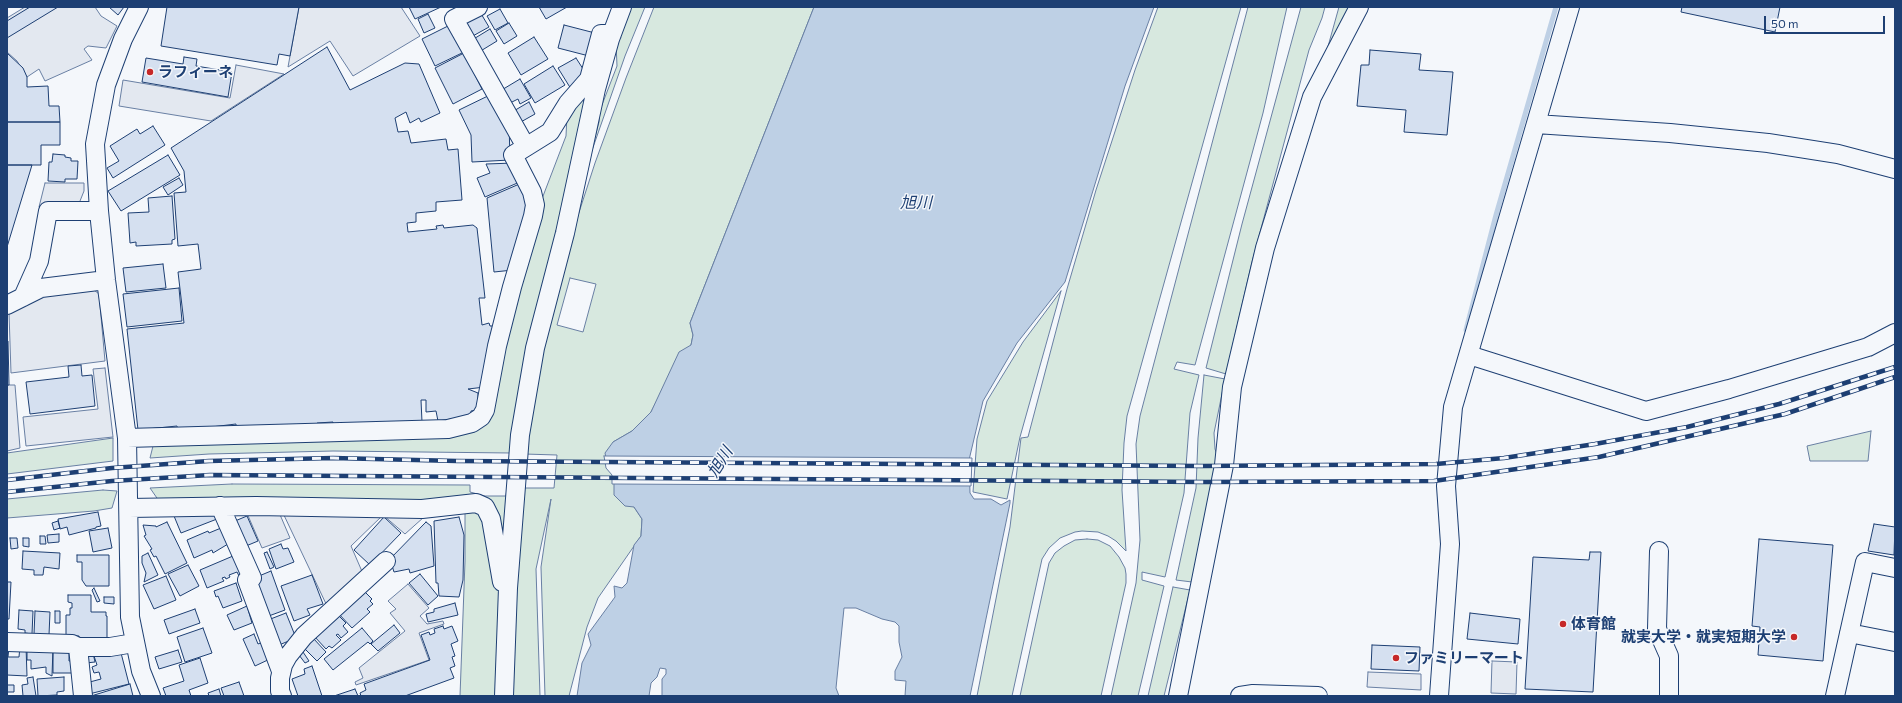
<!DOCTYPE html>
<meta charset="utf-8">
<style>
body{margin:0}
#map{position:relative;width:1902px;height:703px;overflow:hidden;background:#f4f7fb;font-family:Commissioner,sans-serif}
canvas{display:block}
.frame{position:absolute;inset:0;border:8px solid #1d3f73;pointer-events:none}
.scale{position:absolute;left:1764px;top:16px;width:121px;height:18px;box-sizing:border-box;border:2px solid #1d3f73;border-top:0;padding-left:5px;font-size:12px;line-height:14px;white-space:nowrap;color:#1d3f73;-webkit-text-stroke:3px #f4f7fb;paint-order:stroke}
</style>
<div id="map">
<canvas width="1902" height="703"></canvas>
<div class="frame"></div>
<div class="scale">50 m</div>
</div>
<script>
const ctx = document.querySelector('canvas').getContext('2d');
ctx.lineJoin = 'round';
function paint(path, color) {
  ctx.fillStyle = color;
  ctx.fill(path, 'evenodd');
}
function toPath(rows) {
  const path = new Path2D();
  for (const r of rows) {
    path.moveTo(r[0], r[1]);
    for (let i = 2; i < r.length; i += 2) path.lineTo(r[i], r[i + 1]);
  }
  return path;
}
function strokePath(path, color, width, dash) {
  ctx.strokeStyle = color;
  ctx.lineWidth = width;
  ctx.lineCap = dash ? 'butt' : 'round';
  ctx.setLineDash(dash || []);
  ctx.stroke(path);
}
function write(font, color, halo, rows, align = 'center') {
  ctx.font = font + ' Commissioner,"Noto Sans JP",sans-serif';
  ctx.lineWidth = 3;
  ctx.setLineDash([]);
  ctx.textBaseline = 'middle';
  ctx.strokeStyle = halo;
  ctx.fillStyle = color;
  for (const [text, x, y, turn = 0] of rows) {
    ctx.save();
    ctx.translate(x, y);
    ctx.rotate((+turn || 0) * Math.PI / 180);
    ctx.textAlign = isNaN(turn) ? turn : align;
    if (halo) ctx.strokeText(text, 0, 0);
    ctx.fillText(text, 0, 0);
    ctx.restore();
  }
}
const green = toPath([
 [631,7,645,7,625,56,590,156,599,122,600,110,617,66,616,43,631,7],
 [654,7,814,7,690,323,693,335,691,345,663,389,651,412,632,431,613,442,634,507,642,519,641,536,598,598,587,627,569,696,545,696,541,567,551,499,536,569,540,696,512,696,516,590,524,488,554,488,557,455,524,454,541,349,572,234,595,163,626,78,654,7],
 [570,278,596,284,583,332,557,325,570,278],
 [1158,7,1241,7,1127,416,1124,443,1122,490,1126,551,1116,541,1108,536,1098,532,1082,531,1075,532,1060,538,1049,548,1042,559,1012,696,977,696,1010,527,1021,438,1028,437,1067,289,1096,190,1135,70,1158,7],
 [1248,7,1287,7,1263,113,1195,365,1177,362,1174,369,1199,375,1190,413,1184,493,1165,577,1142,572,1142,580,1164,586,1138,696,1111,696,1136,583,1140,540,1136,444,1140,416,1248,7],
 [1301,7,1325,7,1322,18,1309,50,1252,262,1226,374,1206,368,1242,224,1301,7],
 [1339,7,1351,7,1327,50,1339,7],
 [591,83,511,453,333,451,209,454,150,458,154,442,475,425,540,204,566,136,567,115,591,83],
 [1061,291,1020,437,1007,499,973,492,977,439,987,401,1023,342,1061,291],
 [1204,375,1225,379,1214,433,1215,449,1218,457,1192,582,1176,580,1196,488,1198,438,1204,375],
 [1871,431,1868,461,1810,461,1807,446,1871,431],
 [113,438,113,461,7,474,7,453,113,438],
 [232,484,470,485,470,492,485,496,506,496,507,489,504,580,492,507,291,501,290,498,159,501,150,488,232,484],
 [103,490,117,491,112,508,94,511,7,518,7,499,103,490],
 [465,512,483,512,500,589,499,696,460,696,465,561,465,512],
 [1087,539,1098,540,1110,546,1119,557,1125,568,1126,574,1126,583,1101,696,1020,696,1049,563,1055,553,1064,546,1075,540,1087,539],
 [1173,587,1190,590,1164,696,1148,696,1173,587]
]);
const parking = toPath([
 [25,7,95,7,101,16,117,26,106,48,88,46,84,49,92,60,45,81,39,69,27,77,17,61,7,52,7,18,25,7],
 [299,7,401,7,420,36,353,76,330,41,288,67,299,7],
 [236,65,284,74,211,121,119,106,123,80,230,98,236,65],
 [45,183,84,183,84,191,78,206,39,207,45,183],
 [94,290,99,294,105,361,11,373,9,313,45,296,94,290],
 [105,368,113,437,26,446,23,417,98,409,93,369,105,368],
 [7,385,15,385,20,448,7,451,7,385],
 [278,510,290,538,262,548,246,511,278,510],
 [282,511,424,517,405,534,383,515,351,546,364,576,328,608,282,511],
 [408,584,429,608,420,616,427,624,443,621,444,624,419,633,429,660,356,685,355,682,363,678,359,668,405,631,390,613,396,609,388,601,408,584],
 [1492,661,1517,662,1516,694,1491,693,1492,661],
 [1368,672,1421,674,1421,690,1367,687,1368,672]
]);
const water = toPath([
 [814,7,1154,7,1125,86,1065,282,1017,343,983,401,969,460,970,493,974,499,991,499,1001,505,1010,500,1010,503,970,696,905,696,906,681,895,680,895,671,902,657,899,642,899,626,895,622,882,619,856,608,844,608,836,688,839,696,662,696,662,679,666,674,666,669,660,668,657,677,651,683,649,696,577,696,582,663,591,645,588,634,615,597,614,586,622,588,627,583,634,545,641,536,642,519,634,507,625,506,614,495,614,474,608,467,605,453,613,442,632,431,651,412,679,352,691,345,693,335,690,323,814,7]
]);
const pier = toPath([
 [604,456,972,458,971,486,612,484,612,475,606,468,604,456]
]);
const stream = toPath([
 [1466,330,1496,215,1556,7]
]);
const building = toPath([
 [30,7,58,7,7,38,7,21,30,7],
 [109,7,124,7,118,15,109,7],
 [167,7,299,7,290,56,279,54,277,65,161,46,167,7],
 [409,7,441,7,415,19,409,7],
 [539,7,567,7,546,19,539,7],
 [1682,7,1780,7,1775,32,1681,12,1682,7],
 [500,9,508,23,495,30,487,16,500,9],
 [480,12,489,27,471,37,462,23,480,12],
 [428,14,435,28,424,33,418,19,428,14],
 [509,23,517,36,504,44,496,31,509,23],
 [450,25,464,52,435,66,422,39,450,25],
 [564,25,595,33,589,56,558,48,564,25],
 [490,29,497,41,479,52,472,40,490,29],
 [534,37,548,59,521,75,508,53,534,37],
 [327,47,350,90,405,63,419,64,440,113,421,122,419,118,410,123,406,112,395,118,398,132,408,131,411,143,446,139,448,150,458,149,462,200,436,202,436,211,416,213,416,222,407,223,408,232,437,229,436,226,443,225,444,228,473,225,477,228,485,298,479,298,482,325,489,323,490,326,494,326,485,387,468,389,478,393,478,410,471,411,471,416,438,421,436,411,426,412,426,400,421,400,422,422,333,425,333,422,317,423,317,425,236,429,236,424,178,431,177,426,138,430,127,329,184,323,178,272,201,269,198,244,178,246,174,193,186,192,184,171,171,148,327,47],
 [1370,50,1421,54,1419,70,1453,72,1447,135,1404,132,1406,110,1357,106,1361,65,1369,65,1370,50],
 [7,53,23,68,27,77,27,87,48,86,49,106,59,106,60,122,7,122,7,53],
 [464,53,482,89,453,104,435,68,464,53],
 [184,57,197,59,196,66,232,72,228,97,142,82,146,58,183,64,184,57],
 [576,58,585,72,571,89,558,68,576,58],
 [553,66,565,85,535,103,524,84,553,66],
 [520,79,531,98,520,104,518,99,508,104,500,91,520,79],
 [494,93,509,122,510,160,472,162,471,135,459,110,494,93],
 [529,102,535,114,519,123,512,112,529,102],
 [7,122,60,122,60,145,41,145,41,165,7,165,7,122],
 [153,126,165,145,113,178,107,168,119,161,110,146,137,129,140,134,153,126],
 [53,154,65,155,65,157,71,158,71,161,78,161,77,179,65,179,65,182,48,181,49,162,52,162,53,154],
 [168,155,180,175,121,211,108,191,168,155],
 [514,163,522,181,485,197,477,178,490,173,486,164,514,163],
 [7,165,32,165,7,247,7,165],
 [179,178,183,185,168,195,163,187,179,178],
 [524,182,530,215,513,270,494,272,487,198,524,182],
 [172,196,175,239,172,240,172,244,136,246,136,242,130,243,128,213,149,212,148,198,172,196],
 [163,264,166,288,126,292,123,268,163,264],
 [179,288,182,321,127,327,123,294,179,288],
 [7,341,8,341,9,385,7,385,7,341],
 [81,365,82,376,92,375,95,406,30,414,26,382,69,377,68,366,81,365],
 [98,512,101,526,96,527,96,528,69,535,67,527,60,529,58,519,98,512],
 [214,512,217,519,181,533,174,516,214,512],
 [247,516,258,541,246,546,235,521,247,516],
 [384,517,401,533,370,565,354,550,384,517],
 [459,517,464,535,463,580,459,597,439,596,438,583,436,583,434,521,459,517],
 [58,521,60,528,54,530,52,523,58,521],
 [167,522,187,563,165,574,156,556,154,557,150,550,152,549,144,536,146,535,143,525,156,526,156,527,167,522],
 [426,522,431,526,434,566,410,573,409,569,394,572,390,559,426,522],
 [1874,524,1895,527,1894,555,1868,551,1874,524],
 [108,528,112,548,93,552,89,531,108,528],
 [221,528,228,544,213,553,212,550,194,558,187,540,208,531,209,533,221,528],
 [59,534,59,542,48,543,47,535,59,534],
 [40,536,45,536,46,544,40,544,40,536],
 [10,538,17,538,18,548,11,549,10,538],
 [23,538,29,538,29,547,23,546,23,538],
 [1759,539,1833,545,1823,661,1758,655,1760,627,1752,626,1759,539],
 [281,544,283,549,288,548,294,562,276,569,269,549,281,544],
 [23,551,60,553,59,569,44,567,43,575,34,575,34,570,22,569,23,551],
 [267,552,274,567,270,569,264,553,267,552],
 [1590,552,1601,552,1593,692,1525,689,1533,557,1589,560,1590,552],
 [148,553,158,575,144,582,146,573,142,563,142,556,148,553],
 [77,555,109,555,109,586,86,586,82,580,82,562,77,562,77,555],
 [233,556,241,574,239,576,237,572,229,575,230,577,226,579,225,577,222,578,224,581,207,588,200,570,233,556],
 [188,565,199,586,180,596,168,574,188,565],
 [271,571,285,610,266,617,254,583,261,581,259,576,271,571],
 [420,574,438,596,428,605,409,583,420,574],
 [312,575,323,604,307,609,310,615,294,621,281,586,312,575],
 [166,576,176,600,154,609,143,585,166,576],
 [7,582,11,582,9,619,7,619,7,582],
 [236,583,242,601,223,608,218,596,216,597,214,591,236,583],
 [94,588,100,601,97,602,92,590,94,588],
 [364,591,372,599,370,601,373,604,367,609,370,612,352,628,338,613,364,591],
 [68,595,91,595,91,612,106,612,106,616,107,616,107,639,79,639,79,636,66,636,66,615,70,615,70,608,72,608,72,603,68,602,68,595],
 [104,597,114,597,114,604,104,603,104,597],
 [455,603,458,615,428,622,426,614,434,612,434,609,455,603],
 [247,606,252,623,234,630,227,615,247,606],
 [195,609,200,623,169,634,164,620,195,609],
 [19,610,33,611,32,634,25,633,25,630,18,629,19,610],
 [35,611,50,612,49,635,34,634,35,611],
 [55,611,60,611,60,623,55,623,55,611],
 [286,613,296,638,279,645,268,620,286,613],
 [1470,613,1520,619,1518,644,1467,639,1470,613],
 [338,615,346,623,343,626,348,632,341,638,338,634,336,635,341,640,332,648,329,646,326,649,314,636,338,615],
 [394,625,400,633,378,651,371,644,394,625],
 [443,626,444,629,452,626,458,641,451,644,455,656,452,657,455,666,450,668,454,678,405,696,361,696,360,693,366,690,364,684,430,660,421,635,429,632,430,635,435,633,434,629,443,626],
 [203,628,212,653,185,662,177,637,203,628],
 [362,628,373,641,370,644,368,642,333,670,324,659,362,628],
 [254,634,258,644,265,641,272,658,255,666,243,639,254,634],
 [313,638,326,652,317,661,303,647,313,638],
 [1372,645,1420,647,1419,671,1371,669,1372,645],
 [20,646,26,646,27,676,7,675,7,647,9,647,8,657,19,657,20,646],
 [27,647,53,648,52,676,46,673,46,667,31,669,31,660,27,660,27,647],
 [53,648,69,653,69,661,72,661,72,673,53,673,53,648],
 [120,649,129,684,89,694,86,683,101,679,99,672,94,673,92,667,97,665,94,656,120,649],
 [178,650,182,662,159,669,155,657,178,650],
 [303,652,309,661,305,663,299,655,303,652],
 [93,653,95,662,86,663,85,654,93,653],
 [200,658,208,683,189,690,191,696,166,696,163,688,184,681,179,665,200,658],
 [312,666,322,696,298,696,292,679,305,674,304,669,312,666],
 [33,677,36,696,23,696,22,685,28,684,27,678,33,677],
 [64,677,64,691,57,692,57,695,38,696,37,679,64,677],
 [239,682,244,696,224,696,221,688,239,682],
 [130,684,133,696,91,696,130,684],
 [7,685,14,685,14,692,7,692,7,685],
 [219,689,221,696,209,696,208,693,219,689],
 [355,689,358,696,334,696,355,689]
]);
const minor = toPath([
 [139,7,123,39,106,85,95,144,99,211,106,280,127,438,130,617,141,671,151,696],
 [478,7,454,19,526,147],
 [1536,124,1670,133,1768,143,1838,154,1895,169],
 [23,297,39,261,48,211,99,211],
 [7,305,41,288,106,280],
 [1469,355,1646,411,1729,389,1868,347,1895,333],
 [127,438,448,429,472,423,481,417,485,410,497,346,512,287,533,216,535,205,532,192,513,155,550,132,568,103,589,79,601,34,612,34],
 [220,506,252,578,247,580,281,671],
 [129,508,256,506,422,509,476,503,485,507,491,519,502,582],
 [1659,551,1657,629,1669,656,1669,696],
 [1849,633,1895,642],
 [7,642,72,644,78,647,110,647,134,643],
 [78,647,83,696],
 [282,696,280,691,280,678,283,665,288,656,304,636,386,561],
 [504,696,508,588,520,435,535,348,565,233,596,89,610,39,622,7],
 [1178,696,1224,465,1232,387,1265,248,1312,97,1359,7],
 [1240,696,1253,694,1318,696],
 [1439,696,1450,544,1446,486,1453,407,1570,7],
 [1835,696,1865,562,1895,568]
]);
const rail = toPath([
 [7,480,112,468,209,461,333,458,457,461,1202,466,1436,464,1504,458,1595,444,1687,427,1779,404,1895,367],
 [7,492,112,481,210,475,1205,482,1434,481,1599,457,1785,414,1895,377]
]);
const markers = [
 [150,72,4,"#c62828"],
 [1563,624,4,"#c62828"],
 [1794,637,4,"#c62828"],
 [1396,658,4,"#c62828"]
];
const poiNames = [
 ["ラフィーネ",158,72],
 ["体育館",1571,624],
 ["就実大学・就実短期大学",1786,637,"right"],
 ["ファミリーマート",1404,658]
];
const waterNames = [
 ["旭川",916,203],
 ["旭川",720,462,-58]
];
paint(green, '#d7e8df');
strokePath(green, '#687fa3', 1);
paint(parking, '#e3e8f0');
strokePath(parking, '#687fa3', 1);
paint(water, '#bed0e5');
strokePath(water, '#687fa3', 1);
paint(pier, '#f4f7fb');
strokePath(pier, '#687fa3', 1);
strokePath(stream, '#bed0e5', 5);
paint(building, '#d5e0f0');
strokePath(building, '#1d3f73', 1);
strokePath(minor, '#1d3f73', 20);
strokePath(minor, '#f4f7fb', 18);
strokePath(rail, '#1d3f73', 4.5);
strokePath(rail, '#f4f7fb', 3, [9]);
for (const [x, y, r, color] of markers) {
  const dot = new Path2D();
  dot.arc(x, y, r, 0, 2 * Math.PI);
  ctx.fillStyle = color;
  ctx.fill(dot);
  strokePath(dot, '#f4f7fb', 1.5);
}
write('bold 15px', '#1d3f73', '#f4f7fb', poiNames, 'left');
write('italic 16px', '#1d3f73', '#f4f7fb', waterNames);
</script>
